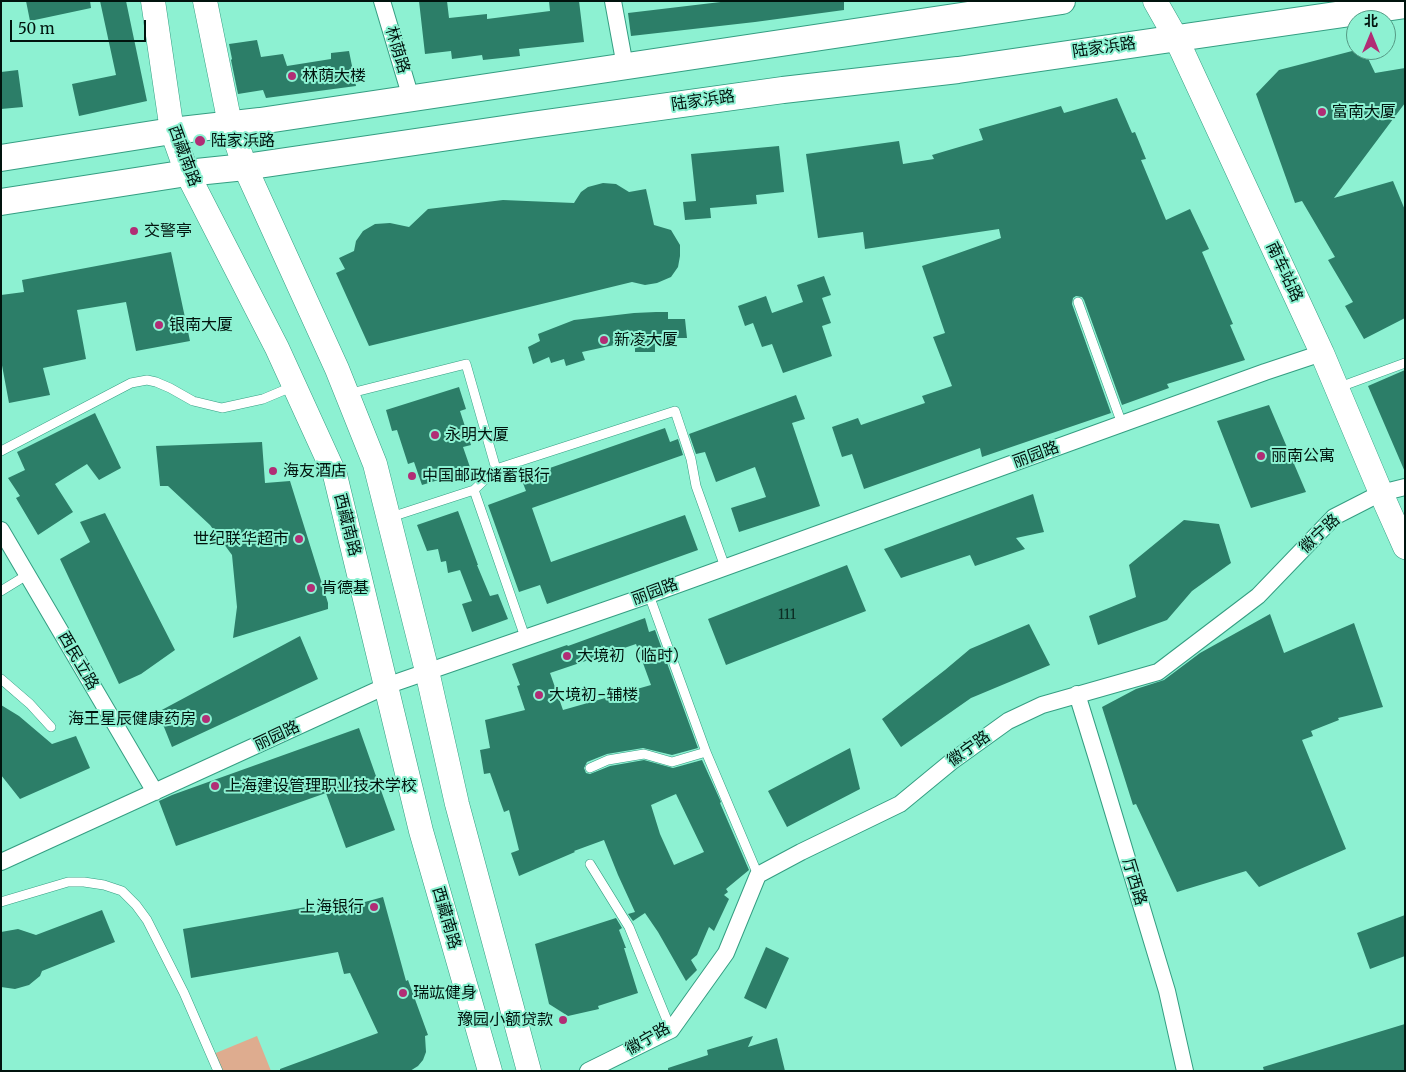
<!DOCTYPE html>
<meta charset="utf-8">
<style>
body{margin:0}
#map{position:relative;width:1406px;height:1072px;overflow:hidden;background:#8df1d2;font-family:Merriweather,"Noto Sans SC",serif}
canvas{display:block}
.frame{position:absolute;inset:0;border:2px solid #01140e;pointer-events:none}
.north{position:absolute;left:1346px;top:10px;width:50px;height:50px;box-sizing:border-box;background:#8df1d2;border:1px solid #559984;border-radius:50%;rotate:0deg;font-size:14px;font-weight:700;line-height:20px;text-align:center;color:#01140e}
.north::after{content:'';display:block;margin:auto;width:18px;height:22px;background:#b12d75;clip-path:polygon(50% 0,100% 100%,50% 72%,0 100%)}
.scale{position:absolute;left:10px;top:20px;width:136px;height:22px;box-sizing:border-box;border:2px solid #01140e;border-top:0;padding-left:6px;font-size:15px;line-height:18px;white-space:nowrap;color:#01140e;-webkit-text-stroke:4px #8df1d2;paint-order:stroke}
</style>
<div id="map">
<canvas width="1406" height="1072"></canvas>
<div class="frame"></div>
<div class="north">北</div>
<div class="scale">50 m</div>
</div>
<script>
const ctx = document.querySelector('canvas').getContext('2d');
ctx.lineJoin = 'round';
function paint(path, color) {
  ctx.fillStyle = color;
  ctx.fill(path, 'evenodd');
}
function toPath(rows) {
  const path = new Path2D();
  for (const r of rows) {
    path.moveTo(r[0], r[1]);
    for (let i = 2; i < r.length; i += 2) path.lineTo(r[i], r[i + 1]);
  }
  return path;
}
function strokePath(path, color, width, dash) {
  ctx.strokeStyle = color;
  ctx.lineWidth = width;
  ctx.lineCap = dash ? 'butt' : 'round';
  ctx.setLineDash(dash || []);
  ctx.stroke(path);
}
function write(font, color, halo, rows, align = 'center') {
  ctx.font = font + ' Merriweather,"Noto Sans SC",serif';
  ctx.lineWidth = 4;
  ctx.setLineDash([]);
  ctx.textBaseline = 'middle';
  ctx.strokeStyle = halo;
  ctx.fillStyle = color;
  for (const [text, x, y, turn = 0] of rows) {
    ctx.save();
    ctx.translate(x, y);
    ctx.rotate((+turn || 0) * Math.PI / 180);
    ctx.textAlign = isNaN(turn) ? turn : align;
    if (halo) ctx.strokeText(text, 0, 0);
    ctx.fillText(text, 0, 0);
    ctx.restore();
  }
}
const green = toPath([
 [257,1036,271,1071,218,1071,211,1055]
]);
const building = toPath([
 [26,1,90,1,91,8,30,21],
 [100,1,126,1,147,101,79,116,72,84,116,75],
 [419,1,447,1,449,18,487,14,487,19,550,11,549,1,579,1,584,42,519,49,520,56,483,60,482,55,452,59,451,51,425,54],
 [729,1,844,1,844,10,755,22,631,36,628,13],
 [257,40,261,57,283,54,287,66,331,59,331,53,349,51,356,86,266,98,263,90,238,94,231,60,232,59,229,44],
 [1356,50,1364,50,1375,73,1405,68,1405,103,1334,198,1393,181,1405,210,1405,318,1364,339,1345,306,1353,302,1328,260,1335,257,1302,201,1295,203,1256,94,1279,70],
 [18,70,23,107,1,109,1,72],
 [1117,98,1132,133,1135,132,1146,159,1141,160,1166,220,1190,209,1209,249,1202,252,1233,324,1230,325,1245,360,1167,384,1169,388,1122,405,1084,300,1082,297,1076,296,1073,298,1072,304,1111,413,982,457,980,448,864,489,852,454,842,457,832,427,858,418,861,425,925,403,922,396,952,386,933,337,945,333,922,266,1001,238,999,229,865,249,863,232,818,238,806,154,899,141,903,164,934,159,932,155,983,140,979,129,1061,106,1064,113],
 [779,146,784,192,756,195,757,204,710,208,711,218,685,220,683,202,696,201,691,154],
 [603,183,616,184,629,192,646,189,654,225,671,230,680,245,680,256,678,267,671,277,657,283,645,285,632,282,369,346,336,273,345,269,339,258,354,251,356,241,363,231,375,224,390,223,409,227,428,209,503,200,574,203,581,192,588,187],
 [171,252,190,341,136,351,126,302,77,310,86,359,43,368,50,395,9,403,1,360,1,295,24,292,22,280],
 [824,276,831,295,822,298,831,323,822,326,832,356,783,373,772,344,762,347,753,323,745,326,738,306,766,296,772,313,803,302,797,285],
 [656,312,668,312,668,319,685,319,687,338,667,338,667,344,655,344,655,352,635,352,635,343,614,345,582,352,585,360,566,366,564,359,551,363,549,357,533,364,528,347,540,341,538,334,574,320,634,313],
 [1405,370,1405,472,1368,386],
 [459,387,466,409,460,411,471,445,463,447,471,470,422,485,414,462,408,464,397,430,392,431,386,410],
 [796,395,805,419,792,423,820,506,739,532,731,508,766,497,755,467,716,482,705,452,696,454,689,434],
 [1269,405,1306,492,1251,508,1217,421],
 [95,413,121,468,99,480,87,464,55,484,73,512,38,535,16,498,20,496,8,478,25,470,17,452],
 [665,428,670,442,678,439,683,455,532,508,551,562,685,515,698,550,547,604,540,585,519,592,488,505,526,491,521,478],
 [262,442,265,483,290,481,328,603,328,609,233,638,237,607,232,555,210,525,168,486,160,486,156,446],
 [1033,494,1044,532,1016,538,1025,549,975,566,970,555,901,578,884,549],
 [458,511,478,565,477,565,490,596,498,594,508,619,472,632,462,604,472,601,460,570,448,573,446,561,441,562,438,549,427,551,417,525],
 [105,513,175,650,141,674,119,684,60,559,90,542,80,522],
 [1184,520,1219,524,1231,563,1192,591,1167,620,1098,645,1089,616,1136,597,1129,565],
 [847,565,866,611,726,665,708,619],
 [1270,614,1284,653,1354,623,1383,707,1338,718,1339,720,1311,731,1313,736,1302,740,1346,849,1259,887,1246,871,1177,892,1136,804,1133,805,1102,707,1136,689,1164,680,1200,653],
 [645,618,649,632,655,630,698,748,672,755,643,748,607,754,587,762,584,768,586,773,590,774,610,766,644,760,673,768,702,760,721,802,720,803,749,870,726,889,728,892,724,895,729,899,714,931,709,927,697,955,691,960,697,970,686,981,658,932,645,913,633,921,628,914,635,912,618,875,604,840,574,851,575,852,519,876,511,853,519,850,509,810,504,812,490,773,484,774,480,750,490,748,485,720,525,710,517,686,520,685,512,664,567,645,568,646],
 [636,644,651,685,563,710,550,673],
 [676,794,704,852,674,865,660,834,651,805],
 [1029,624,1050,665,971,698,901,747,882,719,945,670,970,649],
 [300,636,318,679,172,747,158,712],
 [1,705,19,716,52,744,76,736,90,768,20,799,1,775],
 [359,728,395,830,346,848,326,793,176,846,159,801,172,795],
 [850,748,860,789,787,827,768,791],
 [383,897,406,981,408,980,428,1035,425,1036,426,1052,423,1060,418,1066,410,1071,280,1071,280,1069,378,1033,350,973,344,974,338,952,191,978,183,929,312,906,314,916],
 [102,910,115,942,42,971,40,976,29,985,15,989,1,987,1,932,18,929,36,935],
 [1405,915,1405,956,1370,969,1357,933],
 [616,918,622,928,619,930,626,948,624,948,638,993,598,1006,599,1009,568,1016,549,1004,535,944],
 [766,947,789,958,766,1009,744,998],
 [1405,1024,1405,1071,1264,1071,1263,1067],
 [753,1036,748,1047,777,1038,785,1071,668,1071,668,1068,708,1055,707,1050]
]);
const lane = toPath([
 [1078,302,1122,424],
 [1337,388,1405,363],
 [347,394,466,364,496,469,474,490,388,518],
 [1,451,131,383,147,380,156,382,170,388,193,401,222,408,263,399,294,386],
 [496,469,675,411,691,459,696,486,725,567],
 [474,490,525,637],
 [1,591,27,575],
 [649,595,706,752,758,875],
 [1,679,30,704,51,727],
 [590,768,608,760,644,754,672,762,706,752],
 [590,864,629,927,671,1030],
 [1,902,68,882,84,882,104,885,122,891,136,905,147,920,184,993,218,1071]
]);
const street = toPath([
 [382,1,411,98],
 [613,1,625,66],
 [1,530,155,792],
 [1077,694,1098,762,1167,991,1185,1071],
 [1,862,386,686,649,595,1265,372,1322,353],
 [588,1071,671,1030,726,953,758,875,801,852,900,804,951,762,1008,721,1042,705,1158,672,1258,596,1334,517,1381,493,1405,487]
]);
const secondary = toPath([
 [153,1,172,131,187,173,277,348,335,475,421,831,490,1071],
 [205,1,230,124,245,167,337,369,375,464,427,671,457,804,529,1071],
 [1155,1,1176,38,1322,353,1381,493,1405,547]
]);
const primary = toPath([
 [1,158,172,131,260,121,1062,1],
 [1,202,187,173,245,167,531,125,783,90,958,70,1405,5]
]);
const markers = [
 [292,76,5,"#b12d75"],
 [1322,112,5,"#b12d75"],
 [200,141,6,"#b12d75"],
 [134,231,5,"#b12d75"],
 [159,325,5,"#b12d75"],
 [604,340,5,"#b12d75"],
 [435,435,5,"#b12d75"],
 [1261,456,5,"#b12d75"],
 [273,471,5,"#b12d75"],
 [412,476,5,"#b12d75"],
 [299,539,5,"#b12d75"],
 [311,588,5,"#b12d75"],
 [567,656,5,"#b12d75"],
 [539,695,5,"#b12d75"],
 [206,719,5,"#b12d75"],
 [215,786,5,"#b12d75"],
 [374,907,5,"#b12d75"],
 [403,993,5,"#b12d75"],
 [563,1020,5,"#b12d75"]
];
const numberNames = [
 ["111",787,615]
];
const streetNames = [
 ["陆家浜路",1104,48,-8],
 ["林荫路",397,50,73],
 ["陆家浜路",703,101,-8],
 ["西藏南路",184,156,70],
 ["南车站路",1284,272,65],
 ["丽园路",1036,455,-20],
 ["西藏南路",347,525,76],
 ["徽宁路",1320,534,-43],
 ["丽园路",655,592,-20],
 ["西民立路",78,661,60],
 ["丽园路",277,736,-25],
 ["徽宁路",969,749,-36],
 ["厅西路",1134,882,73],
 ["西藏南路",446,918,74],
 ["徽宁路",648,1039,-30]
];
const poiNames = [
 ["林荫大楼",302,76],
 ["富南大厦",1332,112],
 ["陆家浜路",211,141],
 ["交警亭",144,231],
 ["银南大厦",169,325],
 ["新凌大厦",614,340],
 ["永明大厦",445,435],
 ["丽南公寓",1271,456],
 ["海友酒店",283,471],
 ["中国邮政储蓄银行",422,476],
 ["世纪联华超市",289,539,"right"],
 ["肯德基",321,588],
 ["大境初（临时）",577,656],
 ["大境初-辅楼",549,695],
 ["海王星辰健康药房",196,719,"right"],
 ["上海建设管理职业技术学校",225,786],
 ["上海银行",364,907,"right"],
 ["瑞竑健身",413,993],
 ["豫园小额贷款",553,1020,"right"]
];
paint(green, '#deac8f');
paint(building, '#2c7e68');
strokePath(lane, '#349e82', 10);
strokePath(street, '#349e82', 18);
strokePath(secondary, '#349e82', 25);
strokePath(primary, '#349e82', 28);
strokePath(lane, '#fff', 9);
strokePath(street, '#fff', 16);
strokePath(secondary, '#fff', 24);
strokePath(primary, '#fff', 26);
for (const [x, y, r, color] of markers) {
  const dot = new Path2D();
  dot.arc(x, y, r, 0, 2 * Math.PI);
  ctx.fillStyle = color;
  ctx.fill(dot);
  strokePath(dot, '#8df1d2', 2);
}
write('14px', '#0c2e24', null, numberNames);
write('16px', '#01140e', '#8df1d2', streetNames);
write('16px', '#01140e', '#8df1d2', poiNames, 'left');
</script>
